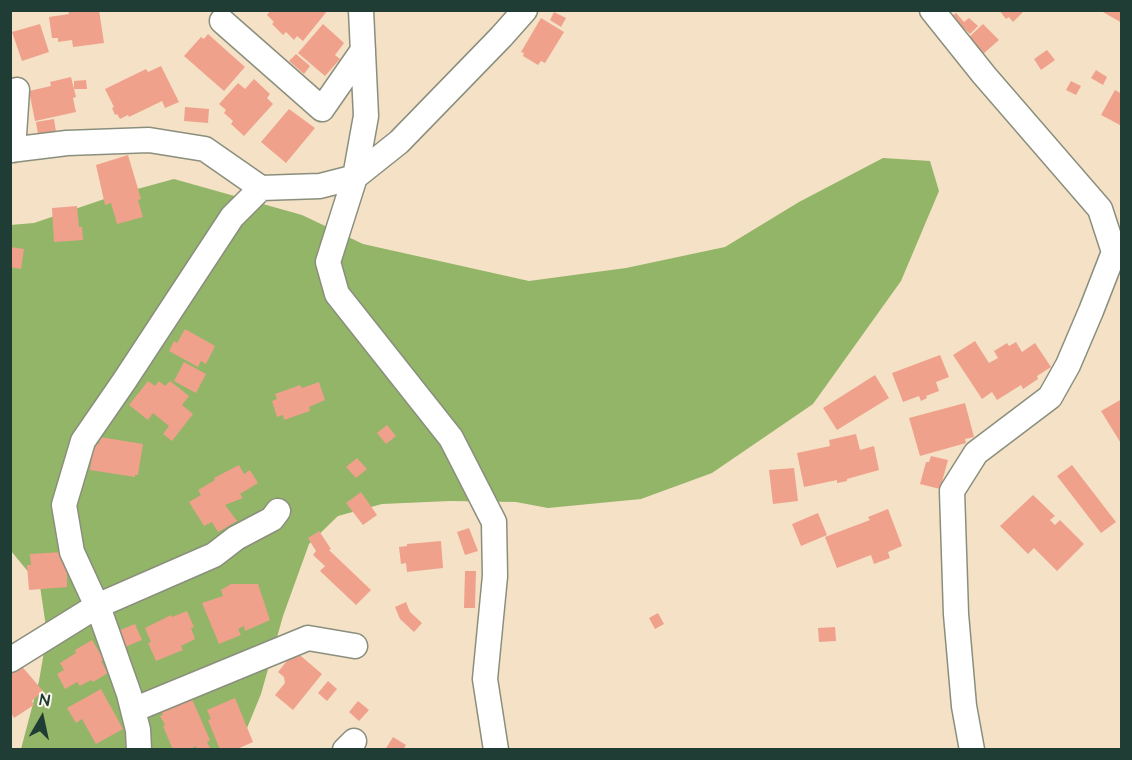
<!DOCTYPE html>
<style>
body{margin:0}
#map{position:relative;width:1132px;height:760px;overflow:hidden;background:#f5e1c6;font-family:"Architects Daughter",sans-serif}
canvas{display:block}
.frame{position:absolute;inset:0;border:12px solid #1f3d34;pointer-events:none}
.north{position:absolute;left:12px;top:688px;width:60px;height:60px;-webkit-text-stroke:4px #fbf7ec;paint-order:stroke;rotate:9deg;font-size:16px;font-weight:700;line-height:24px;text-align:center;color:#1f3d34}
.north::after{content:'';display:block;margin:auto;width:21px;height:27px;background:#1f3d34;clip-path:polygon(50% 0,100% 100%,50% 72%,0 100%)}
</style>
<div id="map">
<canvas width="1132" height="760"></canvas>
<div class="frame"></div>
<div class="north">N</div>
</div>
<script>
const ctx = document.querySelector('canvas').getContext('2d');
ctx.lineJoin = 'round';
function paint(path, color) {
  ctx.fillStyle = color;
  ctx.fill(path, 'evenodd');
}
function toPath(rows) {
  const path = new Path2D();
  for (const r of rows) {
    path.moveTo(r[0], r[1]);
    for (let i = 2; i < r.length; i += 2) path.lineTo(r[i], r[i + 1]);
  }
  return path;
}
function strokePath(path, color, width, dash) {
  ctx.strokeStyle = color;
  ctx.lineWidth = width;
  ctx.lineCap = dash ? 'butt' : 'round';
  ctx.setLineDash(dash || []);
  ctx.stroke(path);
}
const forest = toPath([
 [883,158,930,161,939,191,901,281,813,404,712,473,641,499,548,508,516,502,450,501,382,504,338,516,309,544,283,616,261,694,238,750,21,749,39,681,47,634,40,586,11,551,10,225,34,223,119,194,174,179,302,215,363,244,529,281,626,268,725,247,799,202]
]);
const building = toPath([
 [68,10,99,10,104,43,73,47,72,40,58,42,58,38,52,38,49,17,69,14],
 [271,10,328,10,303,41,297,36,294,40,286,32,283,35,272,24,274,22,267,15],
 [999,10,1025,10,1013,22,1009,17,1006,19],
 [1104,10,1122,10,1122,23,1103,12],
 [554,12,566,18,561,27,550,20],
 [956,13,964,22,969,18,978,26,970,34,951,17],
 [541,18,564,32,545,63,541,61,538,65,523,56,524,53,521,52],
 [40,24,49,52,22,61,12,32],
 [323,24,344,43,335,55,340,59,325,76,298,53],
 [983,24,999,40,983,54,968,38],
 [208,34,245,67,224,91,184,56,201,37,204,39],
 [1047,50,1055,60,1041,70,1034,59],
 [296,54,310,66,304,74,289,61],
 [161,66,179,102,165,108,162,101,129,117,128,115,120,119,117,114,115,115,112,108,114,107,105,89,146,69,148,72],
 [1096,70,1107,77,1103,85,1091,78],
 [71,77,76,97,73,98,76,112,35,121,29,91,51,86,50,82],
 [254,79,270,94,267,98,273,104,244,136,231,124,233,121,224,113,226,110,219,104,238,83,245,89],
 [86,80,87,89,74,89,74,81],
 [1071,81,1081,86,1076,95,1066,90],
 [1115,90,1122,94,1122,126,1101,115],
 [185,107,209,109,208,123,184,121],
 [289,109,315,128,286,163,261,142],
 [54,119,57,138,39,141,36,122],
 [128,155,141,199,138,200,143,217,117,224,111,203,105,205,96,165],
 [77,206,79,227,82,227,83,240,54,242,52,208],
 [10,247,24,249,21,269,10,267],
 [185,329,215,346,206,364,201,361,198,367,169,351,174,341,177,343],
 [975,341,989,363,998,358,994,351,1007,343,1009,346,1016,342,1022,352,1035,343,1051,367,1037,376,1038,379,1023,389,1021,385,997,400,992,392,982,399,953,355],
 [940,355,949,377,936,382,939,391,926,396,927,398,921,401,919,396,903,402,892,373],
 [184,362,206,374,196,393,174,381],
 [875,375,889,398,837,430,823,408],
 [148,381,155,386,159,381,165,386,170,381,189,396,182,405,193,414,172,441,163,434,169,426,153,413,148,420,129,405],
 [319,382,325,400,309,407,310,411,284,420,283,415,277,417,272,401,277,399,275,394,300,385,302,388],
 [1122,399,1122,445,1101,411],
 [965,403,974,437,965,439,966,443,920,456,909,418],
 [387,425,396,436,386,444,377,433],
 [856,434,860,450,874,446,879,470,847,479,847,481,837,483,837,480,804,487,797,453,830,446,829,440],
 [100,437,143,444,138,475,135,475,135,477,90,470,94,443,99,444],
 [931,456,948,460,940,489,920,484,926,462,929,462],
 [357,458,367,469,356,478,346,467],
 [239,465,244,474,250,470,258,483,240,494,243,498,225,505,237,521,218,532,212,522,204,526,189,502,201,495,198,490,215,480,214,478],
 [1072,465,1116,522,1101,533,1057,476],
 [794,468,798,501,773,504,769,470],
 [361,492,377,515,363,525,346,503],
 [1033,495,1055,516,1050,520,1055,525,1060,520,1084,544,1057,571,1034,548,1028,554,1000,526],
 [888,509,902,546,888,552,890,558,874,564,871,555,837,568,825,537,870,520,868,517],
 [818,513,827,535,801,546,792,524],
 [469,528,478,551,465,555,457,532],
 [319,531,331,549,329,550,371,590,356,605,320,571,325,566,313,555,316,551,308,538],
 [441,541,443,568,407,572,406,563,401,564,399,547,407,546,407,544],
 [63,552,63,563,67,562,67,587,29,590,27,565,31,565,30,554],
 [465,571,476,571,475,608,464,608],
 [231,584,258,584,270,620,245,631,244,626,238,629,241,635,219,644,202,603,223,596,221,590],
 [406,602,410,612,422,623,414,632,400,619,395,607],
 [187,611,194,627,191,628,195,639,181,646,183,650,156,661,148,643,151,642,145,628,171,615,172,617],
 [658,613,664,624,655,629,649,618],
 [135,624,142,640,125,647,118,631],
 [835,627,836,641,819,642,818,628],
 [92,640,104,660,101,661,108,673,93,682,91,680,80,686,77,682,65,689,57,674,64,670,60,663,76,653,75,650],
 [295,651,322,674,293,710,275,695,285,683,284,677,278,672],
 [19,663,43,691,32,701,34,705,14,718,10,711,10,668],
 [328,681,337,689,327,701,318,693],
 [101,689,123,729,96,744,82,719,76,723,67,708],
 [191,697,210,740,207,742,210,748,197,750,196,746,189,750,173,750,163,726,165,725,160,716,163,715,161,710],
 [235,698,253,742,235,750,220,750,208,720,211,719,207,710],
 [358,701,369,710,359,721,349,712],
 [393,737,406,745,403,750,385,750]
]);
const street = toPath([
 [361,10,366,116,355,177,328,262,337,294,451,438,494,522,495,576,485,679,496,750],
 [932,10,984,75,1100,209,1114,252,1091,311,1068,365,1050,397,976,453,952,491,956,614,964,706,972,750],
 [222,21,322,109,363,50],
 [10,150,67,143,149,140,205,149,261,188,320,186,355,177,399,142,501,37,525,10],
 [13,150,17,90],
 [10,660,97,606,214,555,236,538,272,519,278,511],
 [133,710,308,638,355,646],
 [139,750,138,730,129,694,101,615,72,552,64,505,83,441,125,380,232,217,261,188],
 [345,750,354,741]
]);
paint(forest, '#92b568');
paint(building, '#efa18c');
strokePath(street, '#8a8f7d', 27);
strokePath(street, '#fff', 24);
</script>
